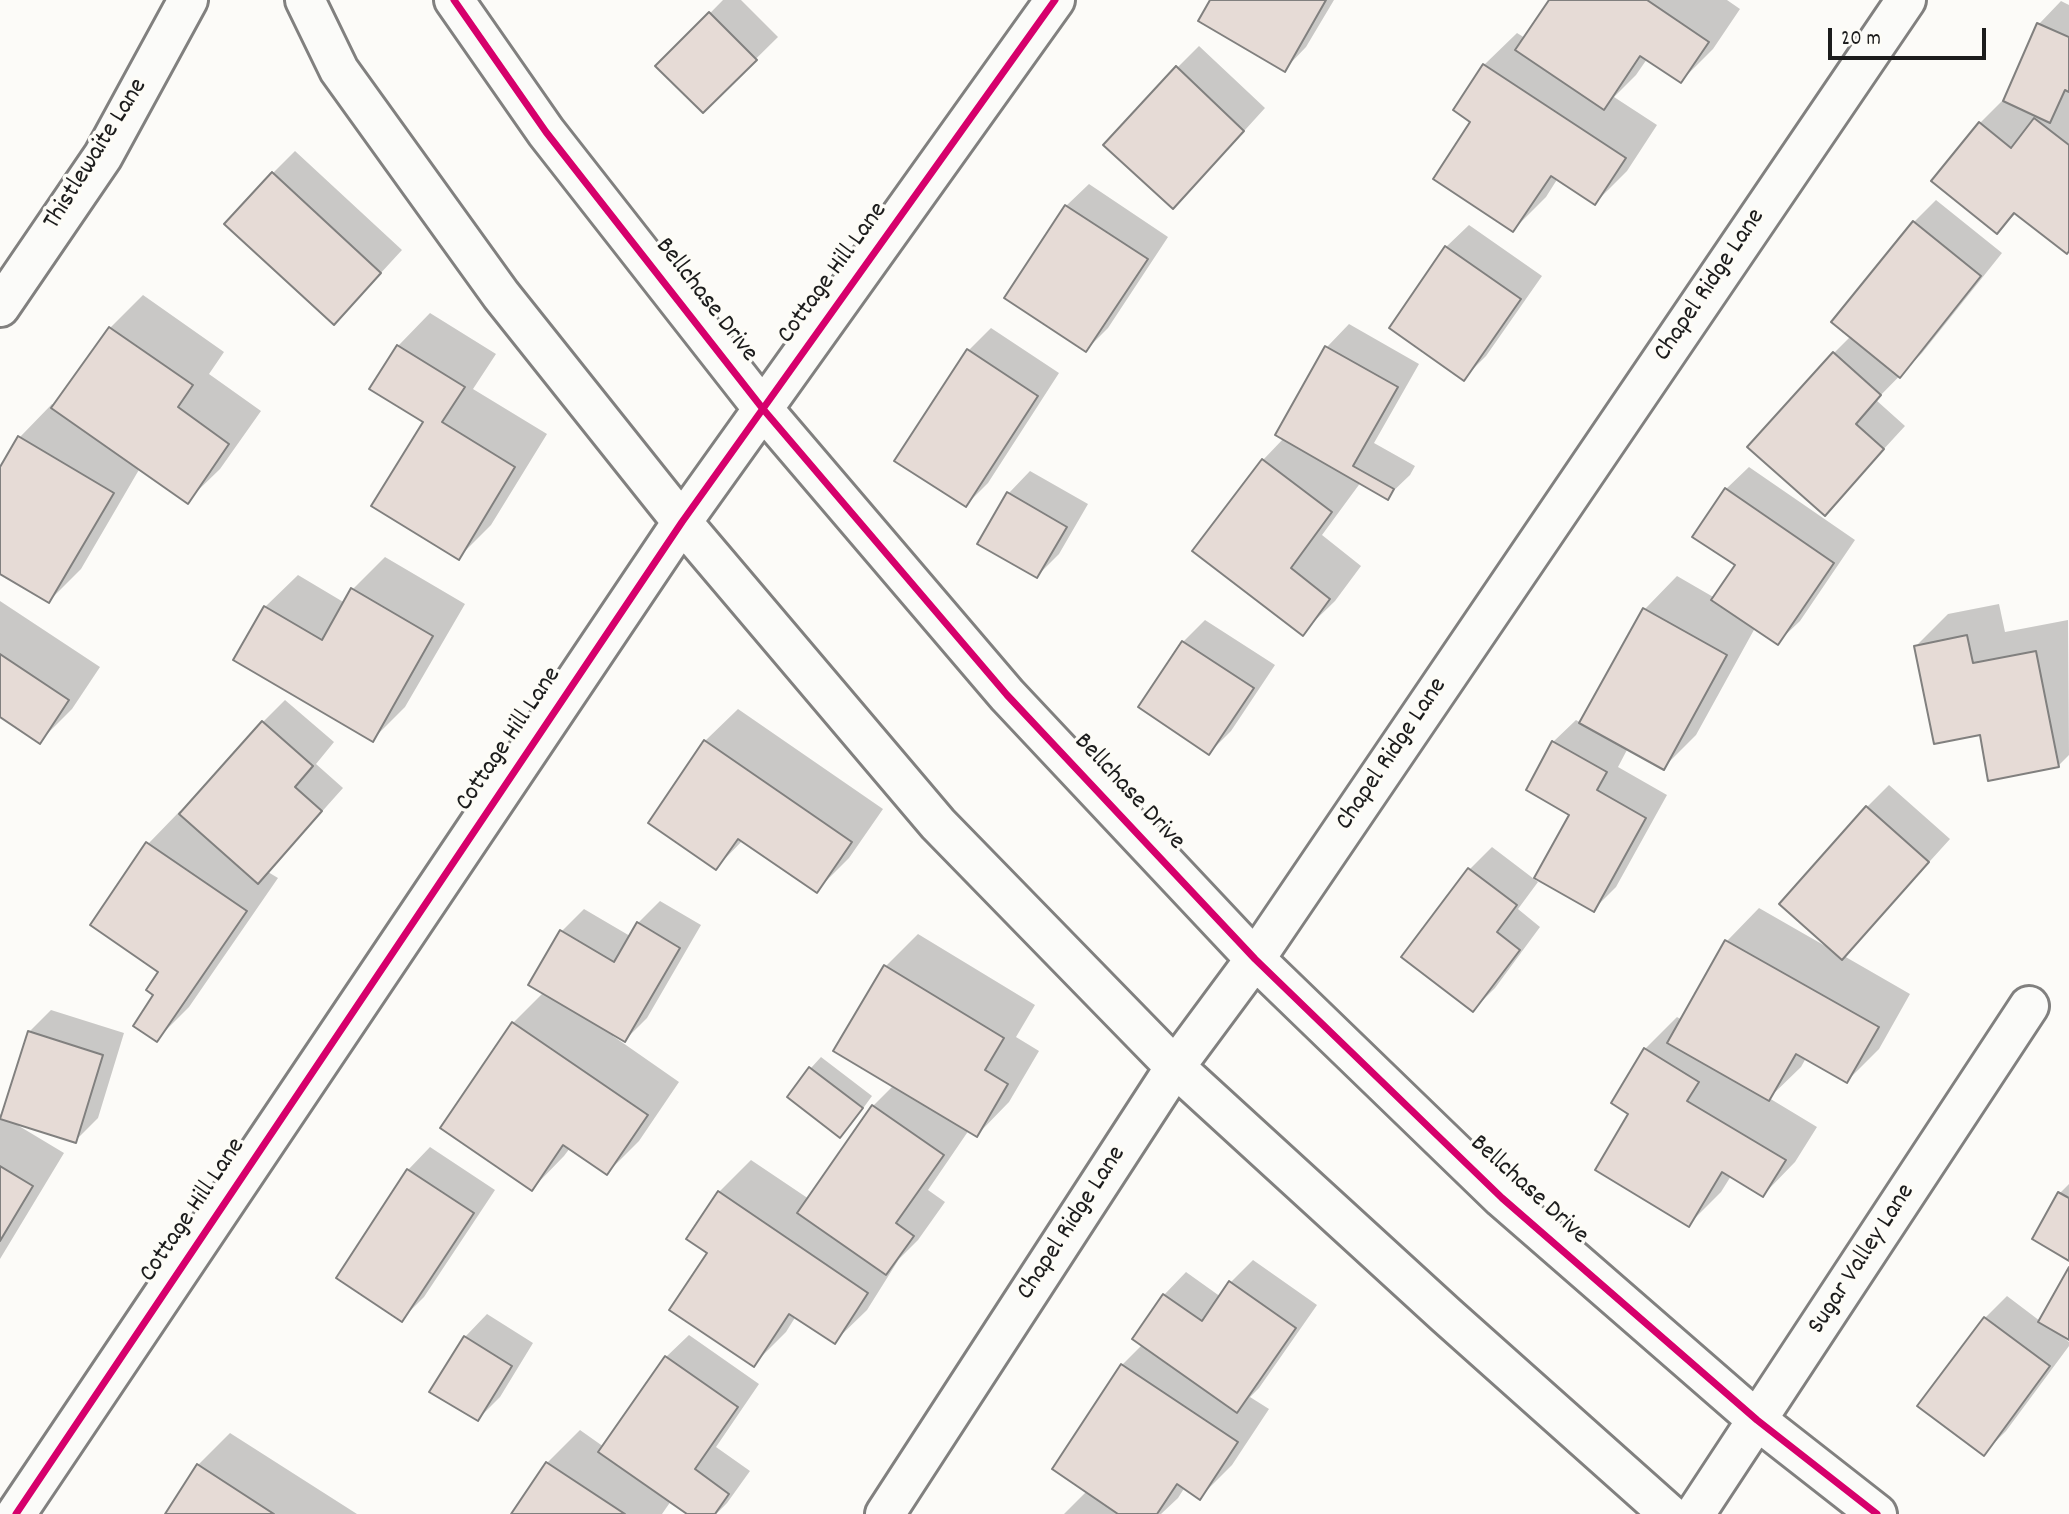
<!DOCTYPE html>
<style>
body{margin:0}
#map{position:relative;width:2069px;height:1514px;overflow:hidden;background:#fcfbf8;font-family:Dekko,sans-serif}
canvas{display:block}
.scale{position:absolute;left:1828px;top:28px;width:158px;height:32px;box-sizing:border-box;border:4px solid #1c1c1c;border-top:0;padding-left:9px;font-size:21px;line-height:24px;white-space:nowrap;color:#1c1c1c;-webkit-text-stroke:5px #fdfcf7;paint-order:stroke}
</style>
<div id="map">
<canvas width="2069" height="1514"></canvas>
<div class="scale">20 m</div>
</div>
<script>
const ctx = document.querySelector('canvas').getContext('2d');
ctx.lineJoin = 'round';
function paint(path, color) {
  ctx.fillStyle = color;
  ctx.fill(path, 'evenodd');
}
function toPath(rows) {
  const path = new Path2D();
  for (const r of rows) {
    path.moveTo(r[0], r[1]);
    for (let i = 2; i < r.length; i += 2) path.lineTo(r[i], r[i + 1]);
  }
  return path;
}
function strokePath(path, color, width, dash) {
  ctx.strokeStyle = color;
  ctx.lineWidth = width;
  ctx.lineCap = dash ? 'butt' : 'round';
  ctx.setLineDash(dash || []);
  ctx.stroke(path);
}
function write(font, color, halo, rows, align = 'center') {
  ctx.font = font + ' Dekko,sans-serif';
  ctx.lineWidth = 7;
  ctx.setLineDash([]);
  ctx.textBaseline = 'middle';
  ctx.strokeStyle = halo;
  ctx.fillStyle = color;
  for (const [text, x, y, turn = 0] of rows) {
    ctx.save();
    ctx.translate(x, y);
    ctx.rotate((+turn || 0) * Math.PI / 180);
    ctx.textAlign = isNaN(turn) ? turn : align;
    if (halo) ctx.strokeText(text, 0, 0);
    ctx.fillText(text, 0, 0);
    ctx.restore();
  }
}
const shadow = toPath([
 [723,0,741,0,778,37,703,111,658,66],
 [1212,0,1334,0,1306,47,1284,70],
 [1551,0,1727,0,1740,9,1713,49,1681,81,1647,59,1636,75,1614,97,1657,125,1627,171,1595,203,1558,178,1546,197,1513,230,1472,121,1484,65,1517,33,1525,38],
 [2061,1,2069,5,2069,249,2016,213,1997,232,1980,123,2006,97,2039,24],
 [1199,46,1265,108,1195,185,1177,68],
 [295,151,402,250,356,300,273,173],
 [1089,184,1168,237,1108,328,1086,350,1066,206],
 [1936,200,2002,253,1922,353,1876,400,1905,426,1825,513,1834,353,1851,336,1914,222],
 [1469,225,1542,276,1486,356,1464,378,1446,247],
 [143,295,224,352,209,374,261,411,220,469,187,501,140,468,81,569,49,601,0,572,0,471,20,437,52,404,55,406,110,328],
 [430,313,496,354,473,389,547,434,491,525,459,557,425,422,398,346],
 [1349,324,1419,364,1374,443,1415,466,1410,475,1387,497,1361,482,1322,535,1361,566,1335,601,1302,633,1194,551,1263,460,1284,438,1277,434,1327,347],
 [991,328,1059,373,988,483,966,505,969,350],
 [1749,467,1855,540,1800,621,1777,643,1755,628,1696,735,1663,768,1628,748,1618,767,1667,795,1616,887,1594,909,1553,742,1576,720,1581,723,1645,609,1677,576,1715,598,1737,565,1726,489],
 [1030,471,1088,504,1059,554,1037,576,1008,494],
 [385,557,465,604,405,707,372,740,265,607,298,575,345,603,353,589],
 [0,601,100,667,72,709,40,741,0,715],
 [1999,604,2005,632,2068,620,2069,755,2059,765,1981,733,1916,646,1948,614],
 [1205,620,1275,665,1231,731,1209,753,1183,642],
 [285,700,334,742,316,764,343,788,268,872,278,878,189,1007,156,1040,155,995,160,972,148,844,180,811,183,813,263,722],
 [738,709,883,809,849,858,816,891,743,840,716,868,705,741],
 [1889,785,1950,839,1844,956,1910,994,1879,1049,1847,1081,1806,1058,1801,1067,1769,1098,1817,1127,1795,1162,1763,1195,1731,1176,1721,1192,1689,1224,1631,1113,1645,1049,1677,1017,1682,1020,1727,941,1759,908,1827,947,1867,807],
 [1492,847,1538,882,1518,909,1540,927,1495,988,1473,1010,1403,957,1470,869],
 [660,901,701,925,647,1018,625,1040,614,1034,613,1036,679,1082,639,1141,607,1173,570,1148,564,1156,532,1189,513,1023,544,992,562,931,584,909,630,936,638,923],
 [918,934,1035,1005,1016,1037,1039,1051,1009,1102,977,1135,969,1130,928,1190,945,1202,918,1240,899,1259,867,1310,834,1342,796,1316,786,1332,753,1365,709,1252,719,1192,751,1160,809,1199,873,1106,894,1085,886,966],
 [51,1010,124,1033,98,1118,75,1141,14,1123,64,1153,0,1259,0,1114,3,1116,29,1032],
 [821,1057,872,1096,851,1125,840,1136,789,1097,811,1068],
 [430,1147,495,1190,424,1297,402,1319,408,1170],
 [2069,1184,2069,1259,2060,1193],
 [1253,1260,1317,1305,1259,1388,1250,1397,1269,1409,1232,1465,1200,1497,1185,1487,1178,1498,1161,1514,1064,1514,1087,1491,1122,1365,1143,1344,1135,1338,1164,1295,1186,1272,1221,1297,1231,1282],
 [2069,1270,2069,1338,2061,1333,2060,1335,2069,1342,2069,1346,2006,1431,1983,1454,1985,1318,2007,1296,2040,1321],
 [487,1314,533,1343,500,1397,478,1419,432,1391,465,1337],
 [689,1335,759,1384,716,1447,750,1471,727,1503,716,1514,690,1514,671,1501,662,1514,514,1514,547,1463,580,1430,604,1447,666,1357],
 [230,1433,357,1514,167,1514,198,1465]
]);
const building = toPath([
 [1210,0,1326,0,1285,72,1198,21,1210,0],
 [1549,0,1647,0,1709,42,1681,83,1640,56,1604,110,1515,50,1549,0],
 [709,12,757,60,703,113,655,66,709,12],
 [2037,23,2069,37,2069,92,2065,90,2050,123,2003,101,2037,23],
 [1483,64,1626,158,1595,205,1551,176,1513,232,1433,179,1470,122,1453,110,1483,64],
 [1176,66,1244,131,1173,209,1103,145,1176,66],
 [2034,118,2069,145,2069,251,2067,254,2014,213,1997,234,1931,181,1979,122,2011,148,2034,118],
 [272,172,381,273,334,325,224,224,272,172],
 [1065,205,1148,259,1086,352,1004,298,1065,205],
 [1913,221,1981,276,1900,378,1831,322,1913,221],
 [1445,246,1521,299,1464,381,1389,328,1445,246],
 [109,327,193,385,178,407,229,444,188,504,51,408,109,327],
 [397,345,465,387,442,422,515,467,459,560,371,506,423,422,369,389,397,345],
 [1325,346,1398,387,1353,466,1394,489,1388,500,1275,435,1325,346],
 [967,349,1038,396,966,507,894,461,967,349],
 [1833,352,1881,395,1856,424,1884,449,1825,516,1747,447,1833,352],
 [18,436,114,493,49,603,0,574,0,467,18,436],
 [1262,459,1332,512,1291,568,1330,599,1303,636,1192,551,1262,459],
 [1725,488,1834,563,1778,645,1711,600,1735,565,1692,537,1725,488],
 [1007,492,1067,527,1037,578,977,544,1007,492],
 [351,588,433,636,373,742,233,660,264,606,322,640,351,588],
 [1643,608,1727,655,1664,770,1579,723,1643,608],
 [1967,635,1973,663,2036,651,2059,767,1988,781,1980,735,1934,744,1914,646,1967,635],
 [1182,641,1254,688,1209,755,1138,707,1182,641],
 [0,654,69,700,40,744,0,717,0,654],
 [262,721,313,766,295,787,322,811,258,884,179,814,262,721],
 [704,740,852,842,817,893,738,839,716,870,648,823,704,740],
 [1552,741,1607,772,1597,790,1646,818,1594,912,1534,878,1569,815,1526,790,1552,741],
 [1866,806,1929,862,1842,960,1779,904,1866,806],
 [146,842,247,911,157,1042,133,1026,153,995,146,990,158,972,90,925,146,842],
 [1468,868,1517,905,1497,932,1520,950,1473,1012,1401,957,1468,868],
 [637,922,680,948,625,1042,528,985,560,930,614,962,637,922],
 [1725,940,1879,1027,1847,1083,1796,1054,1769,1101,1667,1043,1725,940],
 [884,965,1004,1038,985,1070,1008,1084,977,1137,833,1051,884,965],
 [512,1022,648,1115,607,1175,563,1145,532,1191,440,1128,512,1022],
 [28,1031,103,1055,76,1143,0,1119,28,1031],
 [1644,1048,1699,1082,1687,1101,1786,1160,1763,1197,1722,1172,1689,1227,1595,1170,1628,1114,1611,1103,1644,1048],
 [809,1067,863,1108,840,1138,787,1097,809,1067],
 [872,1105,944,1155,896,1223,914,1236,886,1275,797,1213,872,1105],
 [0,1166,33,1186,0,1241,0,1166],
 [407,1169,474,1213,402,1322,336,1278,407,1169],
 [718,1191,868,1293,835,1344,789,1314,754,1367,669,1310,707,1253,686,1239,718,1191],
 [2058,1192,2069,1198,2069,1261,2032,1239,2058,1192],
 [2069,1267,2069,1340,2038,1322,2069,1267],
 [1229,1281,1296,1328,1237,1413,1132,1339,1163,1294,1202,1321,1229,1281],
 [1984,1317,2050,1366,1984,1456,1917,1406,1984,1317],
 [464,1336,512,1366,478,1421,429,1392,464,1336],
 [665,1356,738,1407,695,1469,729,1494,715,1514,687,1514,598,1452,665,1356],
 [1121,1364,1238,1442,1200,1500,1177,1484,1157,1514,1118,1514,1052,1469,1121,1364],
 [546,1462,625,1514,511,1514,546,1462],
 [197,1464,274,1514,165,1514,197,1464]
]);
const minor = toPath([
 [305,0,339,70,501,295,682,522,938,824,1175,1067,1446,1315,1669,1514],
 [454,0,546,132,763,409,1007,695,1255,959,1502,1198,1757,1420,1877,1514],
 [0,307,103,156,188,0],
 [16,1514,682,522,1055,0],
 [885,1514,1175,1067,1255,959,1906,0],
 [1695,1514,2029,1006]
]);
const cycleway = toPath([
 [454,0,546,132,763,409,1007,695,1255,959,1502,1198,1757,1420,1877,1514],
 [16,1514,682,522,1055,0]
]);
const streetNames = [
 ["Thistlewaite Lane",97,155,-58],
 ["Cottage Hill Lane",834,274,-54],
 ["Chapel Ridge Lane",1711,286,-56],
 ["Bellchase Drive",705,301,52],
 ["Cottage Hill Lane",510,740,-56],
 ["Chapel Ridge Lane",1393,755,-56],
 ["Bellchase Drive",1128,793,47],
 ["Bellchase Drive",1528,1191,42],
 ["Cottage Hill Lane",194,1211,-56],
 ["Chapel Ridge Lane",1073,1224,-57],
 ["Sugar Valley Lane",1863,1260,-57]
];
paint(shadow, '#0003');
paint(building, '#e6dbd6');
strokePath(building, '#81807f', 2);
strokePath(minor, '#81807f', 44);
strokePath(minor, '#fbfbf9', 38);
strokePath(cycleway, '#d6006c', 7);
write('26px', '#1c1c1c', '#fdfcf7', streetNames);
</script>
